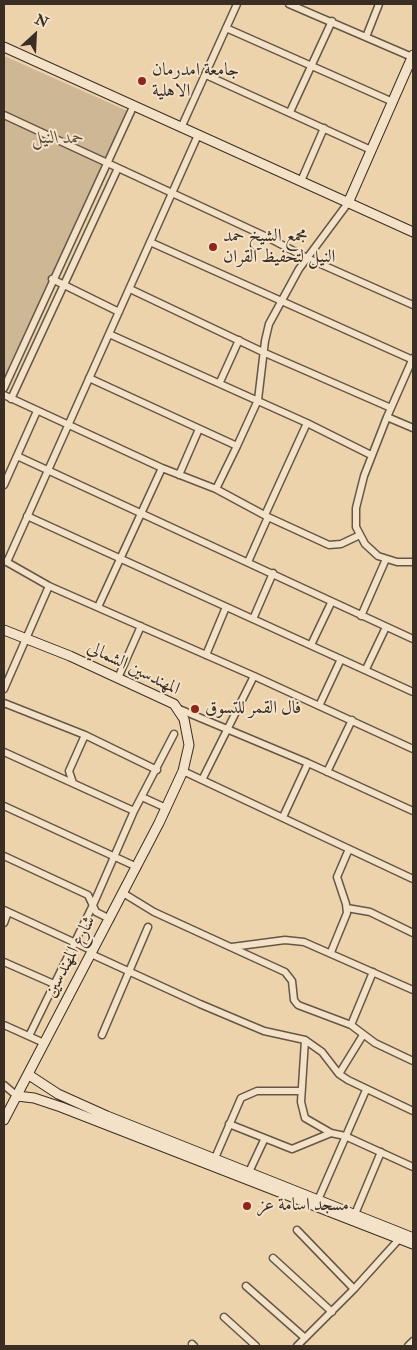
<!DOCTYPE html>
<meta charset="utf-8">
<style>
body{margin:0}
#map{position:relative;width:417px;height:1350px;overflow:hidden;background:#ecd3ab;font-family:"IM FELL Double Pica",serif}
canvas{display:block}
.frame{position:absolute;inset:0;border:5px solid #3a2d24;pointer-events:none}
.north{position:absolute;left:10px;top:10px;width:50px;height:50px;-webkit-text-stroke:4px #f3e2c8;paint-order:stroke;rotate:25deg;font-size:14px;font-weight:700;line-height:20px;text-align:center;color:#3a2d24}
.north::after{content:'';display:block;margin:auto;width:18px;height:22px;background:#3a2d24;clip-path:polygon(50% 0,100% 100%,50% 72%,0 100%)}
</style>
<div id="map">
<canvas width="417" height="1350"></canvas>
<div class="frame"></div>
<div class="north">N</div>
</div>
<script>
const ctx = document.querySelector('canvas').getContext('2d');
ctx.lineJoin = 'round';
function paint(path, color) {
  ctx.fillStyle = color;
  ctx.fill(path, 'evenodd');
}
function toPath(rows) {
  const path = new Path2D();
  for (const r of rows) {
    path.moveTo(r[0], r[1]);
    for (let i = 2; i < r.length; i += 2) path.lineTo(r[i], r[i + 1]);
  }
  return path;
}
function strokePath(path, color, width, dash) {
  ctx.strokeStyle = color;
  ctx.lineWidth = width;
  ctx.lineCap = dash ? 'butt' : 'round';
  ctx.setLineDash(dash || []);
  ctx.stroke(path);
}
function write(font, color, halo, rows, align = 'center') {
  ctx.font = font + ' "IM FELL Double Pica",Amiri,serif';
  ctx.lineWidth = 4;
  ctx.setLineDash([]);
  ctx.textBaseline = 'middle';
  ctx.strokeStyle = halo;
  ctx.fillStyle = color;
  for (const [text, x, y, turn = 0] of rows) {
    ctx.save();
    ctx.translate(x, y);
    ctx.rotate((+turn || 0) * Math.PI / 180);
    ctx.textAlign = isNaN(turn) ? turn : align;
    if (halo) ctx.strokeText(text, 0, 0);
    ctx.fillText(text, 0, 0);
    ctx.restore();
  }
}
const green = toPath([
 [4,56,130,112,4,396]
]);
const street = toPath([
 [289,4,412,57],
 [226,28,393,102],
 [366,37,379,4],
 [206,75,371,150],
 [290,112,332,21],
 [4,115,269,238,307,258,413,305],
 [181,128,237,4],
 [301,181,324,128],
 [150,242,413,360],
 [52,279,119,312],
 [130,289,265,353,391,408],
 [109,334,307,423],
 [413,358,387,417,413,428],
 [89,378,237,446,216,489],
 [220,382,239,340],
 [4,388,133,107],
 [4,395,162,468,216,489,268,517,329,545,341,544,360,535],
 [11,399,118,168],
 [387,417,364,476,356,508,356,527,365,544,378,556,397,562,413,562],
 [237,446,258,400,265,341,269,324,299,269,348,203],
 [17,456,413,639],
 [179,475,199,429],
 [4,485,37,411],
 [265,515,307,423,371,455],
 [27,516,413,692],
 [5,561,49,586,254,676],
 [7,562,198,135],
 [248,562,268,517],
 [98,607,162,468],
 [361,616,386,559],
 [253,619,273,573],
 [311,645,331,603],
 [206,655,226,607],
 [366,669,386,627],
 [118,678,141,626],
 [4,689,49,586],
 [4,703,85,735,157,770],
 [319,706,341,659],
 [179,709,308,763,413,811],
 [4,752,134,811],
 [183,771,413,879],
 [327,772,352,720],
 [202,780,254,676,413,749],
 [73,783,69,771,85,735],
 [142,797,166,808],
 [4,806,137,867],
 [283,817,308,763],
 [4,856,88,895,96,912,110,919],
 [123,893,154,912,285,972,292,981,294,1000,298,1005,351,1025,375,1043,413,1061],
 [347,908,370,912,413,933],
 [4,910,93,951],
 [4,923,8,912],
 [232,947,285,940,304,942,413,990],
 [331,952,347,913,346,904,337,877,349,849],
 [91,954,200,1004,264,1031,305,1040,322,1052,339,1074,348,1080,413,1111],
 [4,962,54,984],
 [4,1025,44,1043],
 [351,1025,373,972],
 [102,1035,148,927],
 [29,1036,93,905,134,811,174,734],
 [305,1040,301,1102,305,1118,331,1133,345,1136,413,1167],
 [339,1074,363,1035],
 [4,1085,17,1096],
 [229,1124,292,1149,331,1133],
 [215,1158,241,1098,257,1091,301,1091],
 [249,1172,264,1140],
 [318,1200,366,1090],
 [355,1214,381,1152],
 [297,1230,354,1289],
 [273,1258,332,1312],
 [246,1286,305,1338],
 [224,1317,256,1346],
 [192,1344,194,1346],
 [297,1346,354,1289,401,1237],
 [408,1346,413,1341]
]);
const secondary = toPath([
 [4,47,413,232],
 [348,203,413,55],
 [4,630,70,656,174,704,184,719,189,745,183,771,159,823,4,1120],
 [29,1075,58,1094,107,1116,411,1237],
 [17,1096,34,1098,61,1107,413,1244]
]);
const markers = [
 [142,81,5,"#8f2418"],
 [213,247,5,"#8f2418"],
 [195,709,5,"#8f2418"],
 [247,1206,5,"#8f2418"]
];
const poiNames = [
 ["جامعة امدرمان",152,71],
 ["الاهلية",152,92],
 ["مجمع الشيخ حمد",223,237],
 ["النيل لتحفيظ القران",223,258],
 ["فال القمر للتسوق",205,709],
 ["مسجد اسامة عز",257,1206]
];
const parkNames = [
 ["حمد النيل",58,139]
];
const streetNames = [
 ["المهندسين الشمالي",133,669,26],
 ["شارع المهندسين",71,957,-62]
];
paint(green, '#ceb794');
strokePath(street, '#665646', 9);
strokePath(secondary, '#3a2d24', 11);
strokePath(street, '#f3e2c8', 6);
strokePath(secondary, '#f3e2c8', 9);
for (const [x, y, r, color] of markers) {
  const dot = new Path2D();
  dot.arc(x, y, r, 0, 2 * Math.PI);
  ctx.fillStyle = color;
  ctx.fill(dot);
  strokePath(dot, '#f3e2c8', 2);
}
write('18px', '#3a2d24', '#f3e2c8', poiNames, 'left');
write('italic 18px', '#58493a', '#f3e2c8', parkNames);
write('18px', '#3a2d24', '#f3e2c8', streetNames);
</script>
